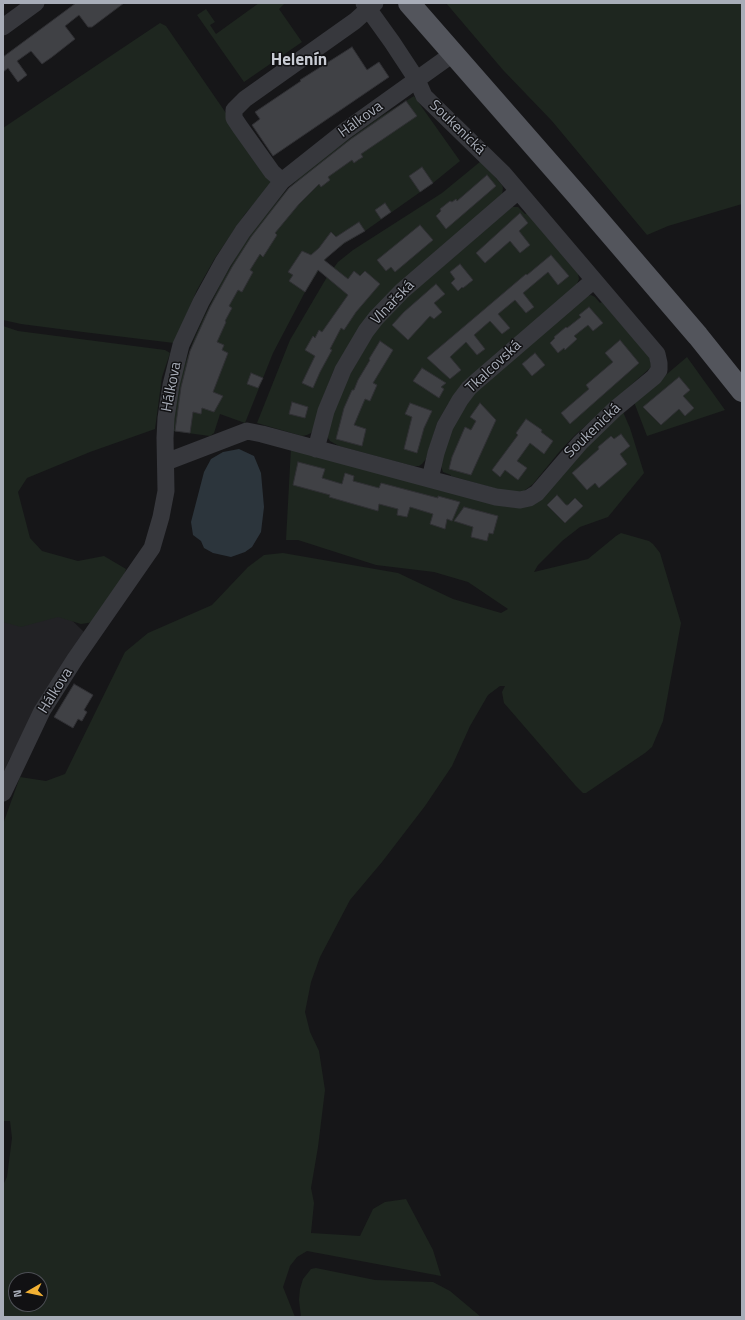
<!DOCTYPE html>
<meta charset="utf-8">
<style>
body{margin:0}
#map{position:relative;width:745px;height:1320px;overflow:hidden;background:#161618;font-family:"Titillium Web",sans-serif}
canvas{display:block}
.frame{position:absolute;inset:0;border:4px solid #a8adb8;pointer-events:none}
.north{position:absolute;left:8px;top:1272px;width:40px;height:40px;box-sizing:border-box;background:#111113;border:1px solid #4d4f55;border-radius:50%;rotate:261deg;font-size:11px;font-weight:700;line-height:16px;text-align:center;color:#a8adb8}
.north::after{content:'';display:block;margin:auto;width:14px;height:18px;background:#f2b134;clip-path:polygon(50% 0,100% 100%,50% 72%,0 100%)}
</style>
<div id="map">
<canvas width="745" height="1320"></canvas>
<div class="frame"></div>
<div class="north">N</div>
</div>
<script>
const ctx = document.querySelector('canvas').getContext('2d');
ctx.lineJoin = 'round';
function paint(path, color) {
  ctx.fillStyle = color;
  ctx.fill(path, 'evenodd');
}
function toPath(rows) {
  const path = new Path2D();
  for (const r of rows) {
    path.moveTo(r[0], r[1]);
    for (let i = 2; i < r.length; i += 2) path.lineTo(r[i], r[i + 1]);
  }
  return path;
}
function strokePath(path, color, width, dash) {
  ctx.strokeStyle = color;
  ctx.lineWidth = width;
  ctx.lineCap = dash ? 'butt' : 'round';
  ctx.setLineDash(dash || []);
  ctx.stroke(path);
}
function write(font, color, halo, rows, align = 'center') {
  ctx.font = font + ' "Titillium Web",sans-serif';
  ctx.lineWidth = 3;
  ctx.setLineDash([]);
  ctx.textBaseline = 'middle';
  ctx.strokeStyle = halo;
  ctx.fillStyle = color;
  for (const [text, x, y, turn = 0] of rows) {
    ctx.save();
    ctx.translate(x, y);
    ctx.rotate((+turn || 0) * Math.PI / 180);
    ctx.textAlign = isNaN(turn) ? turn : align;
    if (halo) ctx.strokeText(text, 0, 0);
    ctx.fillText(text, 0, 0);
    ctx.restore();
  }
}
const built = toPath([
 [3,482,47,596,84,632,9,760,3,774]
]);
const green = toPath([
 [259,3,283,3,284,4,279,9,302,42,244,82,197,15,206,9,215,22,210,25,216,34],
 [446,3,742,3,742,204,668,226,647,235,552,121,503,70],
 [160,23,166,26,270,177,272,183,245,214,215,258,197,290,174,343,83,332,21,324,3,320,3,128],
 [414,96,460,161,433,183,365,231,345,243,328,256,305,292,273,353,245,423,220,414,214,433,210,436,172,431,179,380,194,339,203,319,222,281,243,245,256,227,284,193,310,167,380,117],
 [481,161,502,185,503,188,502,195,357,331,333,372,320,405,314,428,311,433,307,435,302,436,257,423,290,340,327,277,338,262,353,250,442,193],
 [512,207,518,207,525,214,527,213,578,274,579,279,577,284,448,404,437,423,426,459,422,464,419,466,413,466,339,446,330,441,328,438,327,432,340,392,376,329,399,304],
 [591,295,595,297,600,303,602,302,649,356,651,364,650,368,574,436,560,451,533,484,524,491,512,493,451,476,451,475,443,472,440,463,452,427,476,391,587,296],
 [3,326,18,331,165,350,170,353,162,377,155,429,90,452,27,478,18,492,30,538,42,551,78,561,104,556,126,569,115,608,100,621,81,624,58,617,21,627,3,622],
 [687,357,725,410,647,436,634,402],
 [623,412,630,428,644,473,608,517,580,527,562,541,538,565,534,572,588,559,616,536,621,533,649,541,653,544,660,553,681,623,663,721,652,747,645,753,586,793,583,793,575,785,504,703,502,692,505,686,500,686,488,695,470,726,452,766,425,806,382,862,350,900,320,957,311,982,305,1012,310,1032,319,1051,325,1090,318,1147,311,1188,314,1203,311,1233,360,1236,373,1209,385,1202,406,1199,433,1250,441,1276,307,1251,297,1257,290,1266,283,1287,295,1317,3,1317,3,1185,7,1177,12,1138,10,1121,3,1121,3,824,20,777,46,781,65,774,125,652,148,633,212,605,248,567,264,555,283,553,398,573,453,599,501,613,508,609,468,582,434,572,376,565,298,540,286,540,291,448,504,506,521,508,563,470],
 [16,1280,40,1280,40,1304,16,1304],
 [316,1268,375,1280,433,1282,450,1291,481,1317,301,1317,299,1300,300,1289,303,1279,311,1269]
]);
const water = toPath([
 [239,449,254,456,261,473,264,507,261,532,252,547,245,552,231,557,213,553,204,548,201,541,193,535,191,522,204,472,211,459,223,452]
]);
const building = toPath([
 [76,3,124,3,92,27,88,27,79,15,65,26,75,39,52,57,42,64,31,51,17,61,27,75,18,82,8,68,3,72,3,57,76,3],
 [352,47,367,70,379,62,389,77,273,156,252,125,260,119,255,112,301,81,300,80,352,47],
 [406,101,417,116,361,154,363,157,358,160,354,163,352,160,328,177,330,180,321,187,319,184,299,204,275,233,277,235,263,257,260,254,250,270,253,272,242,292,238,290,229,306,232,308,225,321,226,322,217,342,224,345,222,350,228,353,213,392,223,396,214,412,202,408,201,414,193,412,190,433,175,431,181,387,190,351,210,307,232,267,251,237,289,188,351,139,406,101],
 [422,167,433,183,420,192,409,176,422,167],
 [487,175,496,186,446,229,436,216,441,211,440,209,450,201,452,202,456,199,457,201,487,175],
 [385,203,391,212,381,219,375,210,385,203],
 [520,213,528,223,519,231,530,245,520,253,510,241,485,263,476,253,520,213],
 [359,222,365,231,344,243,324,260,348,279,354,271,360,276,365,271,380,284,356,312,344,330,341,328,330,349,332,350,320,372,313,388,302,383,315,356,305,350,313,336,315,338,319,330,322,332,348,295,318,270,305,292,289,281,293,275,288,272,302,251,311,255,319,248,331,232,336,237,359,222],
 [420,225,433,240,395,272,391,267,386,271,377,260,420,225],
 [551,255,569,276,558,285,548,272,523,293,534,307,526,313,515,300,498,314,510,328,502,334,490,321,474,335,485,349,477,355,466,342,450,357,461,370,450,379,427,358,526,274,527,275,551,255],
 [460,264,473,280,463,288,462,287,458,291,451,283,455,279,450,272,460,264],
 [436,284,445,294,434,303,442,312,434,319,430,316,408,340,392,325,404,312,436,284],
 [589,307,603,323,593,331,588,325,574,336,577,339,565,350,564,348,558,353,550,343,555,338,554,337,566,327,567,328,581,317,579,315,589,307],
 [620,340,639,363,570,424,561,413,589,389,586,385,613,362,605,353,620,340],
 [380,341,393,350,373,383,377,385,370,401,365,399,354,425,366,429,362,446,336,439,344,408,352,390,354,390,358,380,370,360,369,359,380,341],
 [535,353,545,365,532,376,522,364,535,353],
 [422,368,446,383,441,387,444,389,439,398,413,381,422,368],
 [251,373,263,378,258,388,247,384,251,373],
 [679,377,690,390,683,396,694,408,685,416,679,409,661,425,643,407,679,377],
 [292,402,308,407,305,418,289,414,292,402],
 [410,403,432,411,424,428,417,453,404,449,412,417,405,414,410,403],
 [480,403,496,420,471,475,449,469,452,457,465,427,471,430,476,421,470,417,480,403],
 [526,419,542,430,541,432,553,441,544,454,530,443,517,461,527,468,518,480,505,470,500,477,492,470,518,435,516,433,526,419],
 [621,434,630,446,620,454,627,464,599,488,595,483,587,490,572,473,599,449,598,447,611,436,614,439,621,434],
 [298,462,325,469,322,478,342,484,345,473,354,476,353,481,379,488,381,483,438,498,438,496,460,502,452,521,447,519,445,529,430,524,433,514,410,507,407,517,397,515,398,509,379,504,378,511,329,497,330,495,293,485,298,462],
 [557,495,566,505,568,505,575,498,583,506,565,523,547,505,557,495],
 [464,507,498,516,493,534,489,533,487,541,471,537,473,527,454,521,464,507],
 [74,684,93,695,84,710,87,712,82,721,78,719,73,728,54,717,74,684]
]);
const minor = toPath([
 [3,27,36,3],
 [282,181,272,172,240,127,234,118,234,110,245,99,355,21,375,3],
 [316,449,326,411,343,370,366,331,376,318,402,291,518,191],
 [166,462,247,431,262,434,496,497,520,500,529,498,537,493,580,443,615,409,654,377,659,370,659,363,657,354,503,173,424,96,417,80,392,42,364,3],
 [430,479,436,453,445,426,460,400,469,388,478,380,594,280],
 [3,793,42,711,75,659,152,548,161,517,166,491,165,438,166,418,171,385,181,345,201,302,223,262,243,231,282,181,345,131,454,53]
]);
const major = toPath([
 [409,3,577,195,698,336,742,391]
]);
const streetNames = [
 ["Hálkova",361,120,-36],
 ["Soukenická",457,128,44],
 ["Vlnařská",393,303,-46],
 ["Tkalcovská",494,367,-43],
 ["Hálkova",172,387,-79],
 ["Soukenická",593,431,-44],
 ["Hálkova",56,691,-58]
];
const quarterNames = [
 ["Helenín",299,61]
];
paint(built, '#222225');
paint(green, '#1e261f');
paint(water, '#2c353c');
paint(building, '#404145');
strokePath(building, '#303034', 1);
strokePath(minor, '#37383d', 17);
strokePath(major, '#53555c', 22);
write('15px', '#a8adb8', '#111113', streetNames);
write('bold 17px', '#c9ccd4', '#111113', quarterNames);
</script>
